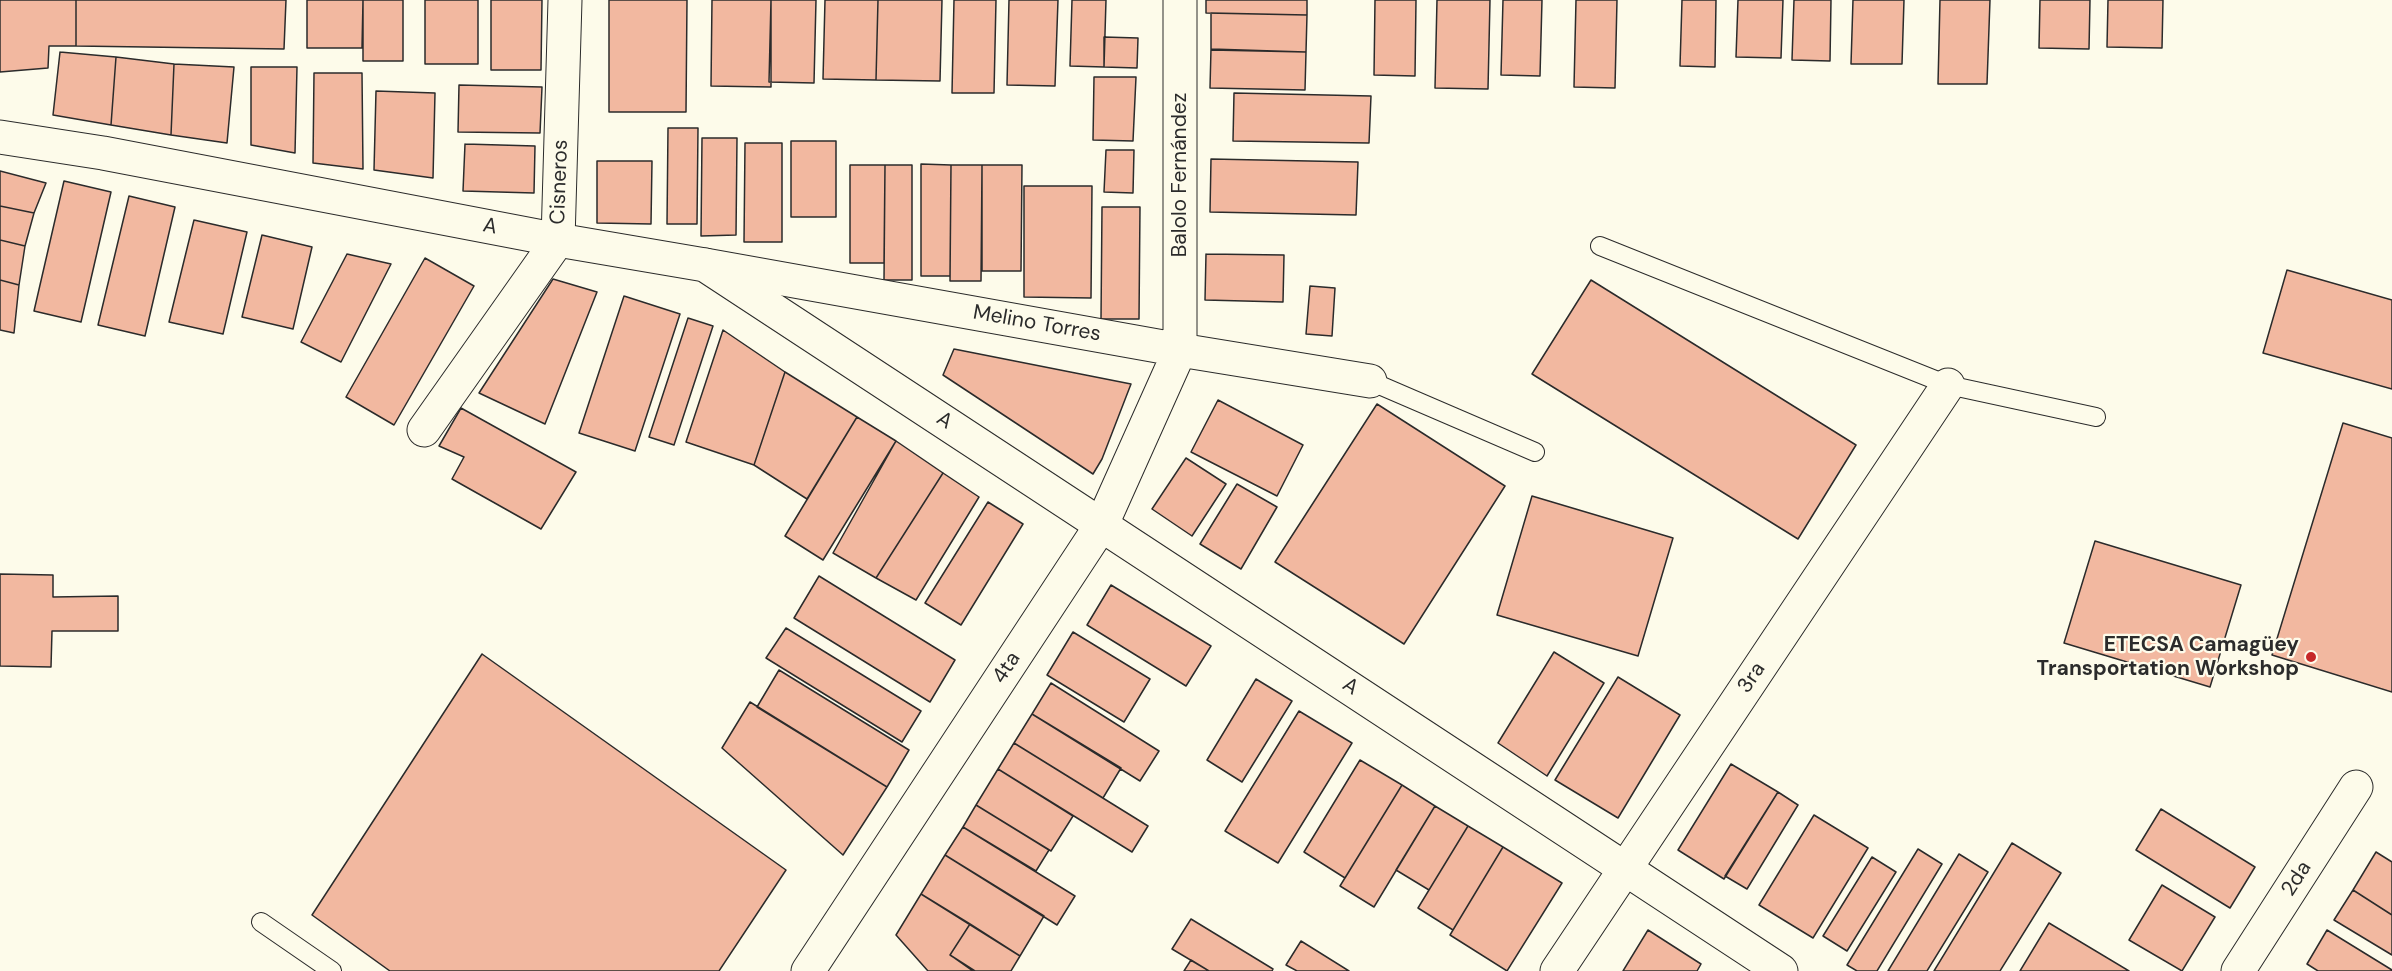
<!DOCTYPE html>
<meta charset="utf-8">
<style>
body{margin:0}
canvas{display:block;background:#fdfbea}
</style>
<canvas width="2392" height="971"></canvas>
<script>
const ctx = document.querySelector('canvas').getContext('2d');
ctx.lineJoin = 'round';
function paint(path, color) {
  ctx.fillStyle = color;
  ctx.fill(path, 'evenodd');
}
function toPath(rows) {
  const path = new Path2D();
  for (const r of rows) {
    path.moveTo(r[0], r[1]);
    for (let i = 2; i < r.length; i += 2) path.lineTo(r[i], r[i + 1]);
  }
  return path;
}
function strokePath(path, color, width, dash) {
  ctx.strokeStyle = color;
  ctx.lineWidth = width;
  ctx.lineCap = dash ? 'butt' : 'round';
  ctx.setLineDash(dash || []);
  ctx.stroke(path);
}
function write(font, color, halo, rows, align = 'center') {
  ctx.font = font + ' "DM Sans",sans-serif';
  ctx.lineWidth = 4.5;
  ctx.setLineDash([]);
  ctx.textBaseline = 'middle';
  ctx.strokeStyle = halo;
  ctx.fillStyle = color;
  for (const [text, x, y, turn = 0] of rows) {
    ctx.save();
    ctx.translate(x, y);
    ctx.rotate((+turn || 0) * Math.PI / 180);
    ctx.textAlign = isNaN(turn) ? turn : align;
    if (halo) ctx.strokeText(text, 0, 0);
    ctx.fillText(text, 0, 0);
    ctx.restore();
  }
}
const building = toPath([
 [0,0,76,0,76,46,49,46,48,68,0,72,0,0],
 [76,0,286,0,284,49,76,46,76,0],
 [307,0,363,0,362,48,307,48,307,0],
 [363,0,403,0,403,61,363,61,363,0],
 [425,0,478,0,478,64,425,64,425,0],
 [491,0,542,0,541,70,491,70,491,0],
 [609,0,687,0,686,112,609,112,609,0],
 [712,0,771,0,771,87,711,86,712,0],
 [771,0,816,0,814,83,769,82,771,0],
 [825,0,878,0,876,80,823,79,825,0],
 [878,0,942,0,940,81,876,80,878,0],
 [954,0,996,0,994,93,952,93,954,0],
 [1009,0,1058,0,1055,86,1007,85,1009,0],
 [1072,0,1106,0,1104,67,1070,66,1072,0],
 [1206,0,1307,0,1307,15,1206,13,1206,0],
 [1375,0,1416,0,1415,76,1374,75,1375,0],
 [1437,0,1490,0,1488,89,1435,88,1437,0],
 [1503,0,1542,0,1540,76,1501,75,1503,0],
 [1576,0,1617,0,1615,88,1574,87,1576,0],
 [1682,0,1716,0,1715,67,1680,66,1682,0],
 [1738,0,1783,0,1781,58,1736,57,1738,0],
 [1794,0,1831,0,1830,61,1792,60,1794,0],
 [1853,0,1904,0,1902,64,1851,64,1853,0],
 [1940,0,1990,0,1987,84,1938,84,1940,0],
 [2040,0,2090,0,2089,49,2039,48,2040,0],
 [2108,0,2163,0,2162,48,2107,47,2108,0],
 [1211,13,1307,15,1306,52,1211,50,1211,13],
 [1104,37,1138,38,1137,68,1104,67,1104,37],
 [1211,49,1306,52,1305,90,1210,88,1211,49],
 [60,52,116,57,111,125,53,115,60,52],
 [116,57,174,64,171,135,111,125,116,57],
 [174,64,234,67,227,143,171,135,174,64],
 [251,67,297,67,295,153,251,145,251,67],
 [314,73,362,73,363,169,313,163,314,73],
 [1094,77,1136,77,1133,141,1093,140,1094,77],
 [459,85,542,87,540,133,458,132,459,85],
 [376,91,435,93,433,178,374,170,376,91],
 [1234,93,1371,96,1369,143,1233,141,1234,93],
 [668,128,698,128,697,224,667,224,668,128],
 [702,138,737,138,736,235,701,236,702,138],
 [791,141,836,141,836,217,791,217,791,141],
 [745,143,782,143,782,242,744,242,745,143],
 [465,144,535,146,534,193,463,191,465,144],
 [1106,150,1134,150,1133,193,1104,192,1106,150],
 [1211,159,1358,162,1356,215,1210,212,1211,159],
 [597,161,652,161,651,224,597,223,597,161],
 [921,164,951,165,950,276,921,276,921,164],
 [850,165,885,165,884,263,850,263,850,165],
 [885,165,912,165,912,280,884,280,885,165],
 [951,165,982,165,981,281,950,281,951,165],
 [982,165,1022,165,1021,271,982,271,982,165],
 [0,171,46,183,34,213,0,206,0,171],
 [64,181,111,192,81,322,34,311,64,181],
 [1024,186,1092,186,1091,298,1024,297,1024,186],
 [129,196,175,207,145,336,98,325,129,196],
 [0,206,34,213,25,246,0,240,0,206],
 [1102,207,1140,207,1139,319,1101,319,1102,207],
 [194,220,247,232,223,334,169,322,194,220],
 [262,235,312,247,293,329,242,317,262,235],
 [0,240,25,246,19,285,0,280,0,240],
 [347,254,391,264,341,362,301,342,347,254],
 [1206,254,1284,255,1283,302,1205,300,1206,254],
 [425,258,474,286,394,425,346,397,425,258],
 [2287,270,2392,300,2392,389,2263,353,2287,270],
 [553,279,597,292,545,424,479,393,553,279],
 [0,280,19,285,14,333,0,330,0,280],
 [1591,280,1856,445,1798,539,1532,374,1591,280],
 [1310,286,1335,288,1332,336,1306,334,1310,286],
 [624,296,680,314,635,451,579,433,624,296],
 [688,318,713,326,674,445,649,437,688,318],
 [723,330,785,372,754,465,686,442,723,330],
 [954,349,1131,384,1102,459,1093,474,943,375,954,349],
 [785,372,857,417,807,499,754,465,785,372],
 [1218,400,1303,445,1277,496,1191,452,1218,400],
 [1377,404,1505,486,1404,644,1275,562,1377,404],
 [461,408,576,472,541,529,452,479,464,457,439,446,461,408],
 [857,417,896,441,823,560,785,536,857,417],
 [2343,423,2392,438,2392,692,2272,655,2343,423],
 [896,441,943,473,876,578,833,553,896,441],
 [1186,458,1226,484,1192,536,1152,509,1186,458],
 [943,473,979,497,916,600,876,578,943,473],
 [1237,484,1277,507,1241,569,1200,544,1237,484],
 [1532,496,1673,538,1638,656,1497,615,1532,496],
 [988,502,1023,524,961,625,925,603,988,502],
 [2095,541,2241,585,2210,687,2064,643,2095,541],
 [0,574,53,575,53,597,118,596,118,631,52,631,51,667,0,666,0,574],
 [819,576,955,660,930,702,794,618,819,576],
 [1111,585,1211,646,1186,686,1087,625,1111,585],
 [786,628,921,711,902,742,766,658,786,628],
 [1073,632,1150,679,1124,722,1047,675,1073,632],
 [1554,652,1604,683,1547,776,1498,743,1554,652],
 [482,654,786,870,719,971,390,971,312,915,482,654],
 [779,670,909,750,887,787,757,707,779,670],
 [1618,677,1680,715,1618,818,1555,780,1618,677],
 [1256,679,1292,701,1242,782,1207,760,1256,679],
 [1051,683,1159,751,1140,781,1032,714,1051,683],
 [750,702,887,787,843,855,722,748,750,702],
 [1299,711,1352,743,1278,863,1225,831,1299,711],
 [1032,714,1121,768,1103,798,1014,743,1032,714],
 [1014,743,1148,826,1132,852,998,769,1014,743],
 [1360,760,1402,785,1345,878,1304,852,1360,760],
 [1731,764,1778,792,1724,879,1678,850,1731,764],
 [998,769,1073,816,1051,851,976,805,998,769],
 [1402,785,1435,806,1374,907,1340,886,1402,785],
 [1778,792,1798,805,1747,889,1725,876,1778,792],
 [976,805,1049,850,1036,871,963,827,976,805],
 [1435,806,1468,826,1429,890,1396,870,1435,806],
 [2161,809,2255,867,2230,908,2136,850,2161,809],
 [1814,815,1868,848,1813,938,1759,905,1814,815],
 [1468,826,1503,847,1453,930,1418,908,1468,826],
 [963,827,1075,896,1057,925,945,855,963,827],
 [2012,843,2061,873,2000,971,1934,971,2012,843],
 [1503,847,1562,883,1507,971,1450,935,1503,847],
 [1918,849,1942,864,1877,971,1857,971,1847,965,1918,849],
 [2376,852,2392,862,2392,915,2353,890,2376,852],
 [1959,854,1988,872,1927,971,1888,971,1959,854],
 [945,855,1044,916,1020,956,921,894,945,855],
 [1872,857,1896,872,1847,951,1823,936,1872,857],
 [2162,885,2215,917,2182,971,2129,940,2162,885],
 [2353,890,2392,915,2392,955,2334,920,2353,890],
 [921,894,970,924,950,955,973,971,928,971,896,935,921,894],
 [1191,919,1273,969,1272,971,1209,971,1172,949,1191,919],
 [2049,923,2129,971,2020,971,2049,923],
 [970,924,1020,956,1011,971,975,971,950,955,970,924],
 [1648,930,1701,964,1697,971,1623,971,1648,930],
 [2327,930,2392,970,2392,971,2318,971,2307,964,2327,930],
 [1301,941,1349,971,1297,971,1286,965,1301,941],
 [1191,960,1209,971,1184,971,1191,960]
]);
const service = toPath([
 [1600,246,1948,385,2096,417],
 [1370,381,1535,452],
 [261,922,332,971]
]);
const minor = toPath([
 [705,265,1180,350,1370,381],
 [424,430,558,240,565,0],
 [808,971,1102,524,1180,350,1180,0],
 [1557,971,1948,385],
 [2238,971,2356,787]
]);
const tertiary = toPath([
 [0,137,103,153,558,240,705,265,1781,971]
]);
const markers = [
 [2311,657,6,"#c62828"]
];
const streetNames = [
 ["Balolo Fernández",1180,175,-90],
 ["Cisneros",560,182,-88],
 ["A",490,227,11],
 ["Melino Torres",1037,324,10],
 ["A",944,421,33],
 ["4ta",1007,668,-57],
 ["3ra",1752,678,-56],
 ["A",1350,687,33],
 ["2da",2297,879,-57]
];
const poiNames = [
 ["ETECSA Camagüey",2299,645],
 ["Transportation Workshop",2299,669]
];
paint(building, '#f2b8a0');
strokePath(building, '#2b2b2b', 1.5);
strokePath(service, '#2b2b2b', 20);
strokePath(minor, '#2b2b2b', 35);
strokePath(tertiary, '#2b2b2b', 35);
strokePath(service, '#fdfbea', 18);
strokePath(minor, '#fdfbea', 33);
strokePath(tertiary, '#fdfbea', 33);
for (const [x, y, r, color] of markers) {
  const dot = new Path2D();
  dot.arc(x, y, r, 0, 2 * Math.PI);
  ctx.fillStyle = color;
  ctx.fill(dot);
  strokePath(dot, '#fdfbea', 2);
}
write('21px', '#2b2b2b', '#fdfbea', streetNames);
write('bold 21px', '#2b2b2b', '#fdfbea', poiNames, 'right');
</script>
